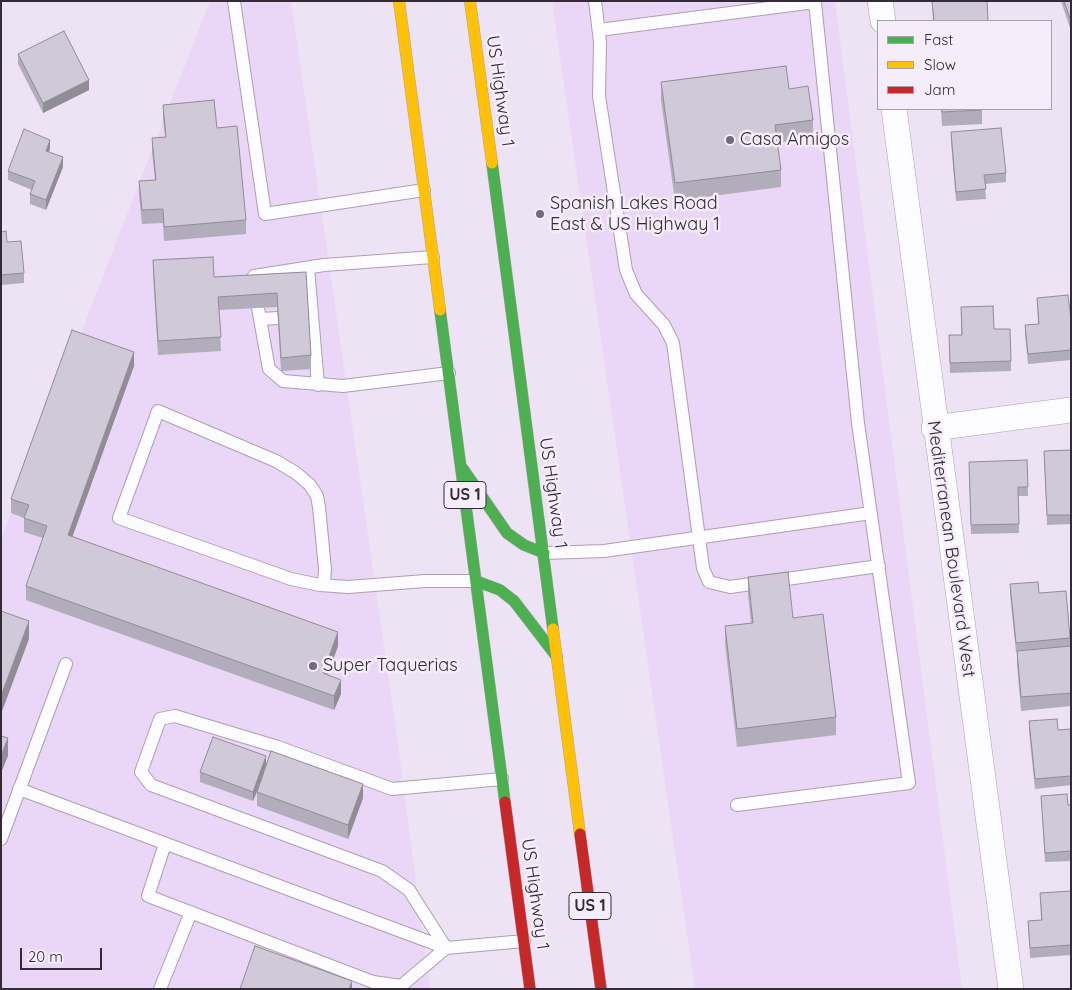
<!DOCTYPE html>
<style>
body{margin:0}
#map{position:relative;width:1072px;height:990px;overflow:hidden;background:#eee2f5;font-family:Quicksand,sans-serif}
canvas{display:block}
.frame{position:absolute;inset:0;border:2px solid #332b38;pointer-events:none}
.legend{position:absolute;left:877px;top:20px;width:175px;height:90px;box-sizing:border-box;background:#f6edfb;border:1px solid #a89fad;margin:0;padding:6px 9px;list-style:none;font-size:15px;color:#332b38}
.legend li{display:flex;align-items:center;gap:10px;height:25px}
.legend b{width:25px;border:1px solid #a89fad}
.scale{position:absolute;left:20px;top:948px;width:82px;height:22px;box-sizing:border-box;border:2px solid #332b38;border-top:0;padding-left:6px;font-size:15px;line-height:18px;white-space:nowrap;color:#332b38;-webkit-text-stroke:4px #f6edfb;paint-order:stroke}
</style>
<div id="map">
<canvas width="1072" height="990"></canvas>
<div class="frame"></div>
<ul class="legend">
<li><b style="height:6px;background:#4caf50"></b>Fast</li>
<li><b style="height:6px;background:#ffc107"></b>Slow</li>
<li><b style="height:6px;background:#c62828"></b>Jam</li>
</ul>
<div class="scale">20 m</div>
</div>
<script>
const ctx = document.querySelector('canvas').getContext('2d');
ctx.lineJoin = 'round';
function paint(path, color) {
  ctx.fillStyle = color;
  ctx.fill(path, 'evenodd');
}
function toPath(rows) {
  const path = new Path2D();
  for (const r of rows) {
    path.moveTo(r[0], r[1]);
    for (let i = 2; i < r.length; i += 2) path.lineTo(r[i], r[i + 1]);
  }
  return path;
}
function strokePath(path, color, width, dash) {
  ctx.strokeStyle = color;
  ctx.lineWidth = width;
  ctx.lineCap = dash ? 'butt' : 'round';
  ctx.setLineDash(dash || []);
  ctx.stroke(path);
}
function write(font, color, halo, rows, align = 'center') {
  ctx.font = font + ' Quicksand,sans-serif';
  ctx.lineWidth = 5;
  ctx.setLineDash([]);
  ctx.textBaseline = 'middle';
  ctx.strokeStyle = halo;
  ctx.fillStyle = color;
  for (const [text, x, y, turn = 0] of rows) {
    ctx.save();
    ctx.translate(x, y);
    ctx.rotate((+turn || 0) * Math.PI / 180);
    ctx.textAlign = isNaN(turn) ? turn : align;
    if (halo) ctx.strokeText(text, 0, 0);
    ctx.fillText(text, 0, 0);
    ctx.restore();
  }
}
const built = toPath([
 [210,1,291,1,396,730,430,989,1,989,1,539],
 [552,1,835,1,962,989,695,989]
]);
const lane = toPath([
 [234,1,265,214,424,190],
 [595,1,600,42,599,96,626,270,636,294,664,325,673,343,703,568,709,582,730,587,879,566],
 [599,30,815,2,858,423,909,783,737,805],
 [308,268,318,385],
 [254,278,254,276,324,265,433,257],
 [258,308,269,369,283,381,343,386,449,373],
 [261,319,278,318],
 [544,553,604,551,871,513],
 [324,585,325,569,319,507,317,496,310,485,296,473,276,461,158,411,119,518,291,579,320,585,348,587,425,581,476,581],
 [502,779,392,789,278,747,175,716,160,719,141,772,151,785,382,871,409,890,446,948,524,941],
 [19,789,446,948],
 [1,839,66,664],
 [165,844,148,896,373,982,401,986,446,948],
 [160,989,191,912]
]);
const street = toPath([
 [880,1,883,21],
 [894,109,1011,989],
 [934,428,1071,410]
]);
const fast = toPath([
 [492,163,553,629],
 [440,310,505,802],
 [463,469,507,533,524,545,544,553],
 [476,581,500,590,514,601,557,657]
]);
const slow = toPath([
 [399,1,440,310],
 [470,1,492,163],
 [553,629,580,834]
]);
const jam = toPath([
 [505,802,530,989],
 [580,834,601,989]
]);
const wall = toPath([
 [932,1,987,1,988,21,933,21],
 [1061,1,1071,1,1071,31],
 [18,54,89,90,43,113,18,64],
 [661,82,789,89,813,120,813,138,777,143,781,170,781,187,675,201,661,100],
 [163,105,217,128,246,220,246,234,164,241,163,223,142,224,139,195,139,181,155,180,152,152,152,138,165,137,163,119],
 [941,109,982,109,982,124,942,126],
 [951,132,1006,173,1006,182,985,184,986,199,956,201,951,142],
 [50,149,49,152,63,167,46,210,30,204,30,194,32,190,8,180,8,171],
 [1,232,24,273,24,283,1,285],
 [153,260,214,277,306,272,311,355,311,369,281,371,277,307,219,310,221,351,158,355,153,274],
 [1037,298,1071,319,1071,360,1028,364,1025,335,1025,325,1038,324],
 [961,307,994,329,1011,361,1011,371,950,373,949,345,961,335],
 [134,366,72,536,338,646,328,675,341,694,334,710,26,600,26,586,43,538,24,532,24,518,11,513,11,499],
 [1071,450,1071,524,1047,525,1044,451],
 [1027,460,1028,496,1018,496,1019,533,971,534,969,471],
 [748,577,793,618,836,717,836,735,737,747,725,644,725,626,751,623,748,594],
 [1010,584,1039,593,1070,638,1071,706,1021,711,1017,665,1017,652,1016,652,1010,594],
 [1029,721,1058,730,1071,729,1071,785,1035,789,1029,731],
 [266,765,363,798,348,839,257,806,257,793,253,801,200,782,200,772],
 [1041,796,1068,805,1071,805,1071,861,1045,862],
 [1071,891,1071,955,1030,958,1028,921,1041,920,1040,893]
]);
const shadedWall = toPath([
 [89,80,89,90,43,113,43,103],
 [50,140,50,149,46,160,46,151],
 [63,157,63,167,46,210,46,200],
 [134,352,134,366,68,549,68,535],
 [29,621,29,639,1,714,1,696],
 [338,632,338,646,323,687,323,673],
 [341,680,341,694,334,710,334,696],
 [8,738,8,756,1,773,1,756],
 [266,756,266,765,253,801,253,792],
 [363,784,363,798,348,839,348,825],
 [352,981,352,989,349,989]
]);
const building = toPath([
 [932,1,987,1,988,21,934,21,932,1],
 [1064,1,1071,1,1071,21,1064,1],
 [64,31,89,80,43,103,18,54,64,31],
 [786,66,789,89,808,86,813,120,775,125,781,170,675,183,661,82,786,66],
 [214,100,217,128,237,126,246,220,164,227,163,209,142,210,139,181,156,180,152,138,166,137,163,105,214,100],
 [942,109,982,109,982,110,942,112,942,109],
 [1001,128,1006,173,984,175,986,189,956,192,951,132,1001,128],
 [24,129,50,140,46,151,63,157,46,200,30,194,35,181,8,171,24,129],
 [6,231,7,242,21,241,24,273,1,275,1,232,6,231],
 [213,257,214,277,306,272,311,355,281,358,277,293,218,297,221,337,158,341,153,260,213,257],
 [1068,295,1071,319,1071,350,1028,354,1025,325,1039,324,1037,298,1068,295],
 [993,306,994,329,1010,329,1011,361,950,363,949,335,962,335,961,307,993,306],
 [72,330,134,352,68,535,338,632,323,673,341,680,334,696,26,586,47,526,24,518,29,505,11,499,72,330],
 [1071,450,1071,515,1047,515,1044,451,1071,450],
 [1027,460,1028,487,1018,487,1019,524,971,525,969,462,1027,460],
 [788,572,793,618,823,614,836,717,737,729,725,626,753,623,748,577,788,572],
 [1038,582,1039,593,1066,591,1070,638,1016,643,1010,584,1038,582],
 [1,611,29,621,1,696,1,611],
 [1071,646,1071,693,1021,697,1017,651,1071,646],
 [1057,719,1058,730,1071,729,1071,776,1035,779,1029,721,1057,719],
 [1,736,8,738,1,756,1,736],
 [213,737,266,756,253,792,200,772,213,737],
 [271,751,363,784,348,825,257,792,271,751],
 [1067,794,1068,805,1071,805,1071,851,1045,853,1041,796,1067,794],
 [1071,891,1071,945,1030,948,1028,921,1042,920,1040,893,1071,891],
 [255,946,352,981,349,989,240,989,255,946]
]);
const markers = [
 [730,140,5,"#746b7a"],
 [540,214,5,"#746b7a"],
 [313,666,5,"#746b7a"]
];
const shields = [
 [465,495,42],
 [590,906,42]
];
const shieldNames = [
 ["US 1",465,495],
 ["US 1",590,906]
];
const streetNames = [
 ["US Highway 1",500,91,82],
 ["US Highway 1",553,493,82],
 ["Mediterranean Boulevard West",951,549,82],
 ["US Highway 1",535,894,82]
];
const poiNames = [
 ["Casa Amigos",740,140],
 ["Spanish Lakes Road",550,204],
 ["East & US Highway 1",550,225],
 ["Super Taquerias",323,666]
];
paint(built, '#ead6f6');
strokePath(lane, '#aaa1af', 14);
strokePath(street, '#aaa1af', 26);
strokePath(fast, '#aaa1af', 12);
strokePath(slow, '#aaa1af', 12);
strokePath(jam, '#aaa1af', 12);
strokePath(lane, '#fcfbfe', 12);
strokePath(street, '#fcfbfe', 25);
strokePath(fast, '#4caf50', 11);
strokePath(slow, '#ffc107', 11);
strokePath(jam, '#c62828', 11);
paint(wall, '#b2adba');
paint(shadedWall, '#918d97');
paint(building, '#cfc9d8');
strokePath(building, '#918d97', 1);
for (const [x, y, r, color] of markers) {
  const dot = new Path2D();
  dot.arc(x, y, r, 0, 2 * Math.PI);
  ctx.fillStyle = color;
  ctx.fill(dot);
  strokePath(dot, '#f6edfb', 2);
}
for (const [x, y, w] of shields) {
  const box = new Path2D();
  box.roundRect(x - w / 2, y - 13.5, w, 27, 4);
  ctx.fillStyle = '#f6edfb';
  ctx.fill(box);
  strokePath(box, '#332b38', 1);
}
write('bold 16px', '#332b38', null, shieldNames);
write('18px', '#332b38', '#f6edfb', streetNames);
write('18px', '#332b38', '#f6edfb', poiNames, 'left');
</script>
